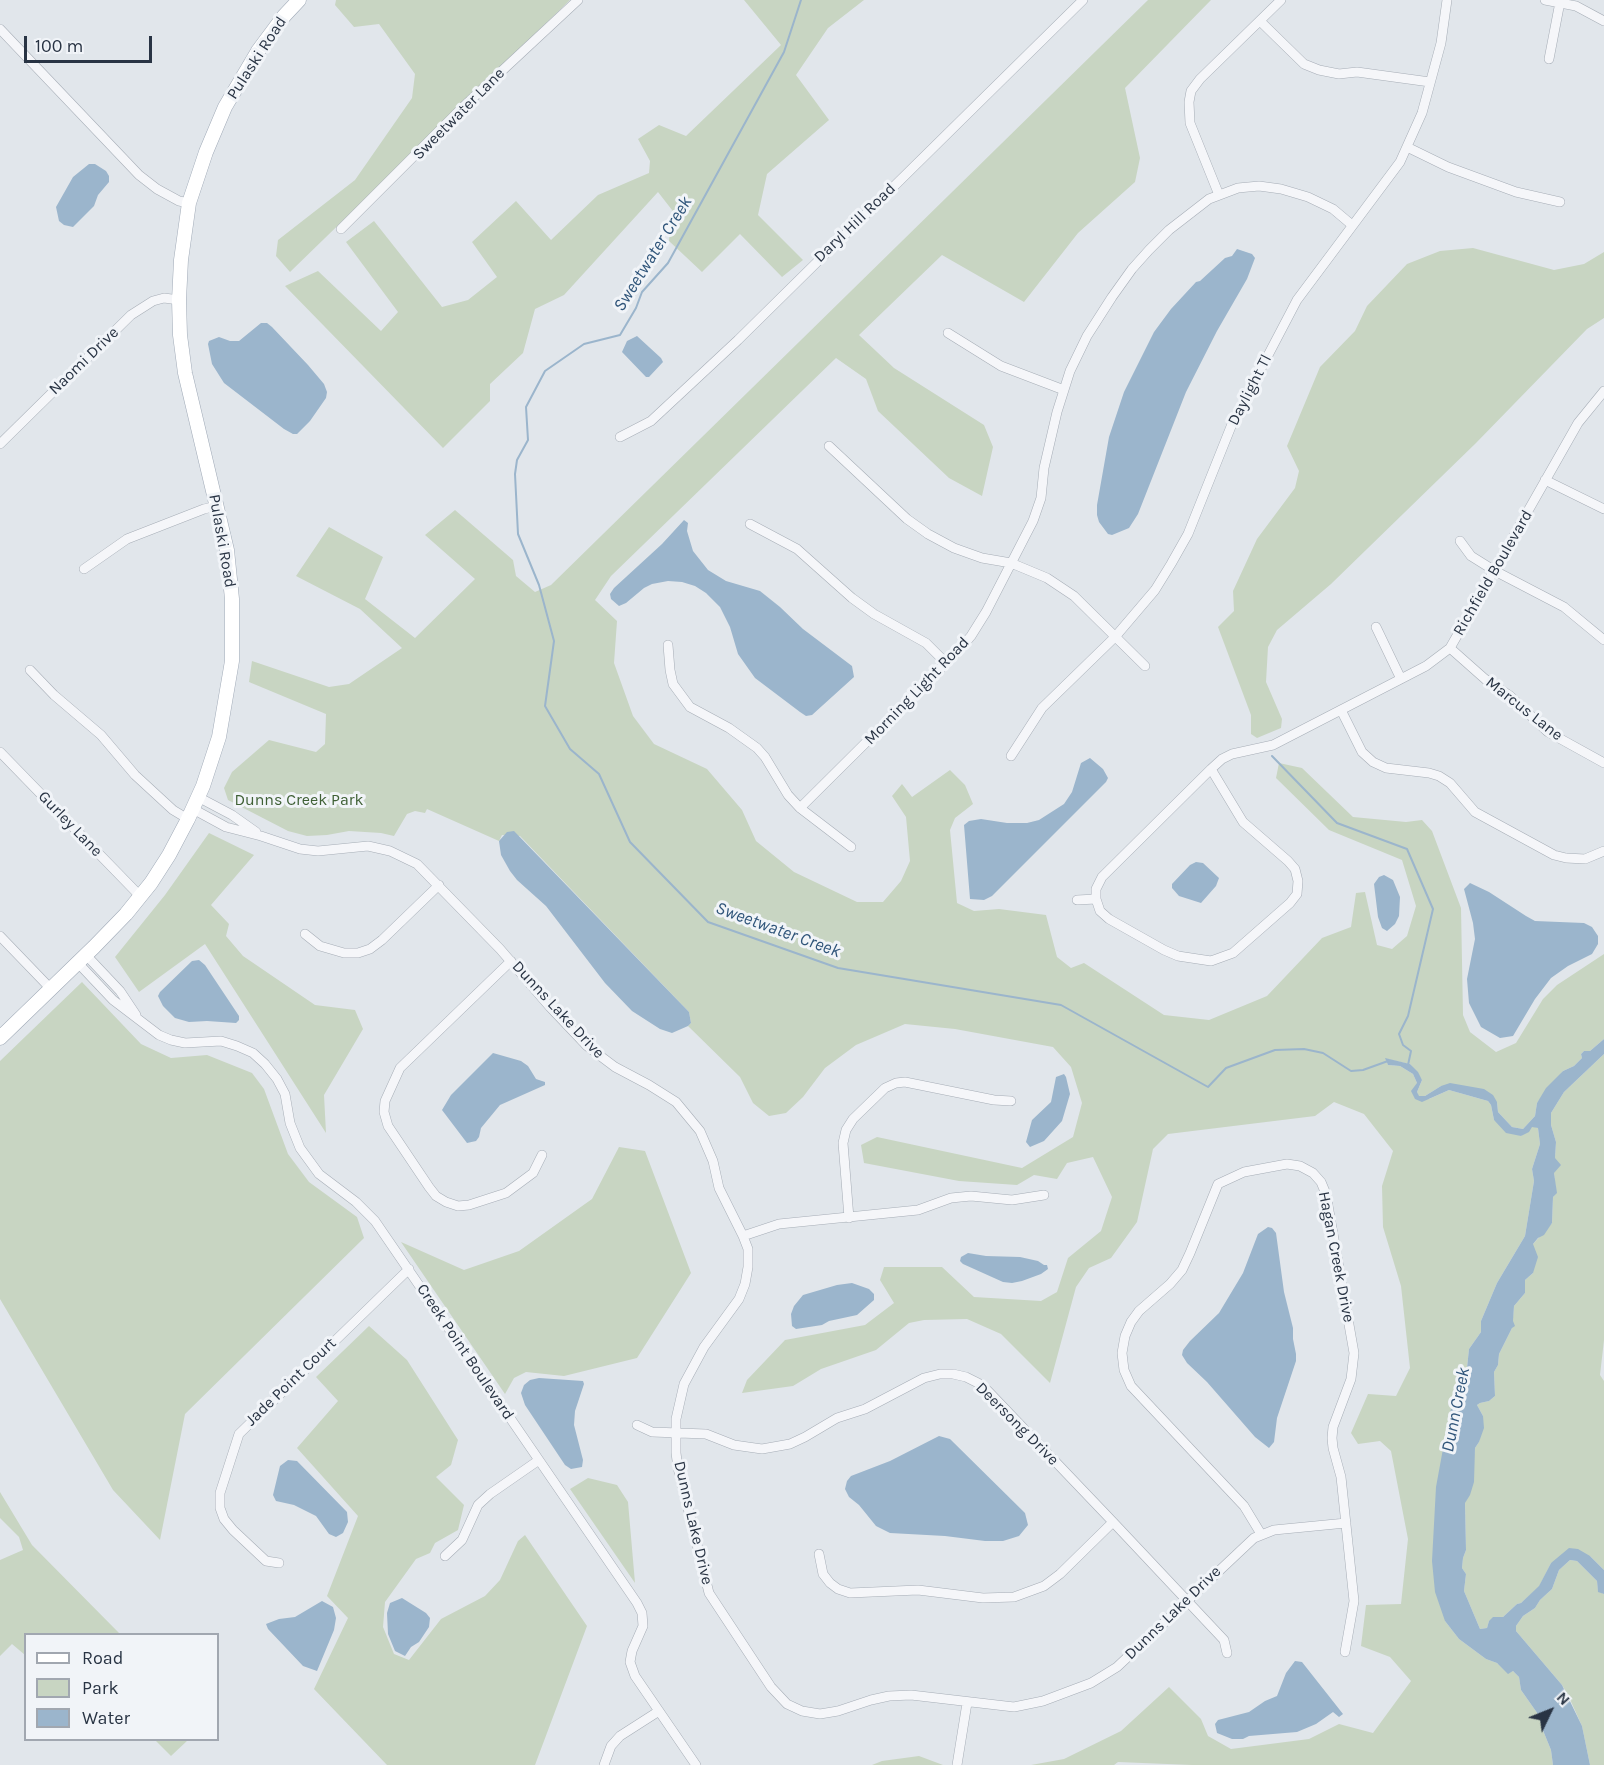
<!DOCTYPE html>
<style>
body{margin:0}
#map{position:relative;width:1604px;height:1765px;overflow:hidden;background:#e1e6eb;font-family:Karla,sans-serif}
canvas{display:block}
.legend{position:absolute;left:24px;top:1633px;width:195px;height:108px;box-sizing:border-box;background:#f1f4f8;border:2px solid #a1a7b0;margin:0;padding:8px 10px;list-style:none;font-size:18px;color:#293444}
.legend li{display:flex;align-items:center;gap:12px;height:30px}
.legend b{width:30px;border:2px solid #a1a7b0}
.north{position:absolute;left:1520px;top:1681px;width:60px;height:60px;-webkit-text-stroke:4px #f1f4f8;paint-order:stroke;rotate:47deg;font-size:16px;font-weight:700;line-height:24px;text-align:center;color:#293444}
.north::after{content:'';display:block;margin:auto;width:21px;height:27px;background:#293444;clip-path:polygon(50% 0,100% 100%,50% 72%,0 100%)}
.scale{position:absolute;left:24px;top:36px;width:128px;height:27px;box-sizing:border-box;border:3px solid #293444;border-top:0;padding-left:8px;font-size:18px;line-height:21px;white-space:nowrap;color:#293444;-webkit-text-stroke:4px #f1f4f8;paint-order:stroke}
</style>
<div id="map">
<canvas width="1604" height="1765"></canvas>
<ul class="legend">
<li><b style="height:8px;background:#fff"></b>Road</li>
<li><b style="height:16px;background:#c8d5c2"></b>Park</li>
<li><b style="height:16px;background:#9bb5cc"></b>Water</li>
</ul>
<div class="north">N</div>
<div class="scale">100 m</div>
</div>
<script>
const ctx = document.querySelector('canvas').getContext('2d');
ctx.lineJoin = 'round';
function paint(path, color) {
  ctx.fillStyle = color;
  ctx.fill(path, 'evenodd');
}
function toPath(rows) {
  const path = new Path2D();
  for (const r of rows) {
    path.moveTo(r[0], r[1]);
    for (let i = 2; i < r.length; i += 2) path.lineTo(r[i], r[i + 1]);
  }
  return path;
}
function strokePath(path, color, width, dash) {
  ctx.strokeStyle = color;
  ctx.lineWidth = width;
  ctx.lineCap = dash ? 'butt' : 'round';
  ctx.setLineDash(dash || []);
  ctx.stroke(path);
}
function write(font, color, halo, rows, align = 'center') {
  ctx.font = font + ' Karla,sans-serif';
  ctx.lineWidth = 6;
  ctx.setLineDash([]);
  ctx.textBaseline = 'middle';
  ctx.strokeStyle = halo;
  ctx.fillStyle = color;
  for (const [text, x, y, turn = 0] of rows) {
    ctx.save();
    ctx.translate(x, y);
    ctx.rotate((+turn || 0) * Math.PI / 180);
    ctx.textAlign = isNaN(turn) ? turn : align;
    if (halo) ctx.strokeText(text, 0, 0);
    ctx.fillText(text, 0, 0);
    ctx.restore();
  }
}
const green = toPath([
 [336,0,570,0,290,272,276,256,278,240,355,180,412,98,415,74,379,24,354,27,335,5],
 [744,0,864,0,828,28,796,75,829,120,767,174,758,215,803,260,782,277,740,234,702,272,669,241,672,210,658,192,564,295,535,309,523,353,490,384,490,401,443,448,285,286,318,271,381,331,398,312,346,242,374,221,442,307,468,300,497,277,472,242,516,201,551,240,598,195,649,173,650,161,638,139,659,125,686,136,781,45],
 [1148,0,1211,0,1125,88,1140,158,1135,182,1078,233,1024,302,942,255,859,335,894,368,984,425,993,447,982,496,949,478,878,411,866,379,836,358,611,576,595,600,617,621,614,663,633,716,654,744,707,769,742,810,756,841,794,872,857,902,883,902,901,881,910,861,906,817,892,796,902,784,912,797,950,770,965,785,973,804,955,818,950,830,957,903,974,911,999,909,1046,915,1057,957,1071,968,1084,963,1164,1015,1209,1020,1267,996,1322,938,1351,927,1356,893,1365,892,1377,945,1392,949,1407,936,1416,906,1402,860,1329,830,1276,778,1279,763,1302,768,1353,817,1406,822,1422,820,1432,831,1461,908,1463,1015,1470,1032,1496,1052,1516,1043,1543,999,1557,985,1604,954,1604,1039,1590,1051,1584,1051,1581,1054,1582,1058,1574,1066,1563,1071,1537,1103,1535,1116,1523,1129,1512,1127,1498,1112,1497,1102,1441,1086,1425,1096,1418,1096,1417,1092,1422,1080,1410,1064,1386,1059,1388,1065,1400,1066,1413,1074,1417,1083,1415,1099,1429,1099,1449,1090,1488,1101,1491,1105,1494,1120,1521,1136,1532,1126,1538,1128,1540,1144,1532,1169,1534,1181,1525,1236,1497,1283,1481,1321,1481,1332,1469,1349,1467,1368,1461,1374,1445,1621,1459,1639,1486,1659,1497,1663,1508,1673,1513,1671,1519,1677,1521,1690,1540,1717,1542,1728,1551,1750,1553,1765,1192,1765,1118,1762,1114,1765,1031,1765,1064,1759,1121,1731,1169,1687,1201,1719,1208,1736,1231,1749,1309,1739,1339,1724,1373,1733,1411,1681,1390,1657,1361,1646,1366,1605,1401,1604,1408,1539,1391,1451,1380,1441,1358,1444,1351,1433,1368,1394,1396,1396,1410,1368,1401,1286,1383,1227,1382,1186,1393,1151,1364,1114,1334,1102,1315,1116,1168,1134,1153,1149,1137,1222,1111,1258,1089,1268,1076,1287,1050,1383,1001,1334,967,1319,924,1320,909,1323,876,1350,821,1369,793,1386,742,1393,747,1380,785,1340,865,1325,894,1303,880,1280,884,1267,942,1267,974,1297,1041,1301,1057,1292,1068,1258,1101,1231,1112,1197,1093,1157,1067,1163,1057,1179,1034,1175,1017,1185,959,1181,864,1163,861,1145,877,1137,1022,1168,1073,1137,1082,1103,1071,1067,1053,1047,955,1029,905,1024,856,1045,825,1068,803,1097,786,1113,769,1116,753,1103,740,1077,688,1026,691,1023,689,1012,520,836,502,835,499,841,427,809,425,813,415,811,407,814,394,836,381,833,349,831,327,835,307,836,288,831,228,800,224,788,232,772,269,740,316,752,325,744,326,714,249,682,252,661,329,687,349,684,402,648,360,609,296,576,329,527,383,557,365,599,415,638,475,579,425,535,455,510,513,560,516,576,535,592,551,585],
 [1473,248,1554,270,1584,264,1604,252,1604,318,1587,329,1476,443,1331,584,1277,630,1268,647,1266,682,1282,719,1281,728,1257,738,1251,734,1251,715,1218,627,1234,611,1233,591,1257,539,1295,488,1299,471,1287,446,1320,367,1355,331,1367,306,1407,264,1440,251],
 [209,833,254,855,211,905,229,924,226,936,243,956,315,1005,355,1010,363,1029,324,1095,326,1133,205,944,139,992,115,957,165,895],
 [82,982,141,1044,171,1058,207,1055,252,1073,264,1089,288,1154,309,1182,357,1217,364,1238,185,1414,160,1540,113,1490,0,1299,0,1061],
 [1604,1054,1604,1340,1600,1375,1604,1381,1604,1570,1590,1556,1551,1563,1539,1587,1521,1603,1517,1604,1503,1617,1489,1621,1487,1628,1480,1629,1464,1591,1466,1574,1462,1568,1463,1558,1466,1550,1465,1502,1473,1482,1473,1462,1475,1448,1479,1442,1483,1416,1477,1405,1480,1403,1489,1401,1495,1396,1494,1372,1498,1365,1499,1354,1512,1328,1514,1306,1525,1293,1525,1280,1533,1273,1533,1244,1552,1223,1553,1197,1556,1193,1554,1173,1556,1142,1551,1125,1551,1113,1564,1092],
 [619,1147,645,1151,691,1273,637,1358,564,1376,526,1372,514,1378,505,1394,401,1242,464,1270,519,1251,592,1199],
 [369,1326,407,1360,458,1440,451,1465,436,1477,464,1505,458,1530,435,1543,430,1553,416,1559,385,1602,383,1627,394,1654,409,1660,441,1619,485,1596,500,1580,518,1541,525,1535,587,1626,535,1765,387,1765,314,1689,348,1618,327,1596,358,1516,297,1448,338,1401,316,1377],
 [588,1478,617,1485,628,1502,635,1583,570,1489],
 [0,1492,32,1545,120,1634,26,1634,25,1655,12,1644,0,1656,0,1560,23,1550,19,1537,0,1518],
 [1570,1560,1577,1561,1597,1581,1598,1591,1604,1594,1604,1765,1590,1765,1582,1726,1568,1695,1562,1685,1516,1631,1516,1626,1523,1616,1535,1608,1540,1600,1552,1589,1559,1570],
 [155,1740,188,1740,171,1756],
 [919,1756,943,1765,872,1765,882,1761]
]);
const water = toPath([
 [89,164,95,164,106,171,109,176,109,182,98,195,94,206,73,227,64,225,59,221,56,207,73,177],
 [1237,249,1252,254,1255,258,1247,279,1217,331,1186,392,1138,514,1129,528,1112,535,1108,534,1099,522,1097,515,1097,505,1109,437,1124,392,1154,332,1171,309,1196,282,1200,281,1225,258,1232,256],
 [261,323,267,323,272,327,308,365,324,384,327,392,326,398,310,421,297,434,293,434,284,429,224,383,212,364,208,344,209,341,219,337,230,341,239,341],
 [637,336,661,358,663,362,649,377,646,377,622,352,627,341],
 [684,520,688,523,687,531,693,551,708,570,726,581,760,591,780,607,803,629,852,666,854,677,812,715,806,716,800,712,755,678,738,654,730,627,720,607,706,593,695,586,682,582,668,581,652,584,644,588,626,603,619,606,611,599,610,594,614,588,662,544],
 [1090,758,1103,769,1108,778,1106,782,992,896,984,900,970,899,964,825,969,821,981,819,1007,823,1027,823,1039,820,1064,804,1072,792,1081,763],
 [514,831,689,1012,691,1023,688,1026,672,1033,660,1029,632,1011,605,983,546,906,517,880,510,871,501,855,499,841,507,832],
 [1196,862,1203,863,1219,878,1216,886,1201,903,1179,896,1172,888,1172,884,1190,865],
 [1384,875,1393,880,1400,897,1399,916,1395,924,1387,931,1382,928,1378,917,1374,884,1379,877],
 [1470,883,1489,892,1526,916,1535,921,1584,923,1592,927,1598,936,1598,944,1592,954,1568,966,1551,978,1535,999,1513,1036,1500,1038,1481,1027,1469,1003,1467,979,1475,939,1473,923,1464,889],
 [199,960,205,965,239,1016,239,1020,236,1023,207,1021,189,1022,175,1018,163,1006,158,996,160,992,192,961],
 [1604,1039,1604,1054,1564,1092,1551,1113,1551,1125,1556,1142,1555,1158,1561,1165,1554,1173,1557,1193,1553,1197,1552,1223,1544,1235,1538,1238,1533,1244,1538,1257,1533,1273,1525,1280,1525,1293,1514,1306,1513,1321,1515,1326,1512,1328,1499,1354,1498,1365,1494,1372,1495,1396,1489,1401,1480,1403,1477,1405,1483,1416,1484,1428,1479,1442,1475,1448,1474,1482,1470,1495,1465,1503,1466,1550,1463,1558,1462,1568,1466,1574,1464,1591,1480,1629,1487,1628,1489,1621,1493,1617,1503,1617,1517,1604,1521,1603,1539,1586,1551,1563,1569,1548,1578,1549,1590,1556,1604,1570,1604,1594,1598,1592,1597,1581,1577,1561,1570,1560,1559,1570,1552,1589,1540,1600,1535,1608,1523,1616,1516,1626,1516,1631,1562,1685,1582,1726,1590,1765,1553,1765,1551,1750,1542,1728,1540,1717,1521,1690,1519,1677,1513,1671,1508,1674,1497,1663,1486,1659,1459,1639,1445,1621,1435,1592,1432,1561,1436,1487,1449,1416,1461,1374,1467,1368,1469,1349,1481,1332,1481,1321,1497,1283,1525,1236,1534,1181,1532,1169,1540,1144,1538,1128,1532,1127,1529,1132,1521,1136,1506,1133,1494,1120,1491,1105,1488,1101,1449,1090,1422,1102,1415,1099,1411,1091,1417,1083,1413,1074,1400,1066,1388,1065,1385,1058,1410,1064,1418,1072,1422,1080,1417,1092,1419,1096,1425,1096,1441,1086,1450,1083,1484,1089,1493,1095,1497,1102,1498,1112,1512,1127,1523,1129,1535,1116,1537,1103,1546,1088,1563,1071,1574,1066,1582,1058,1581,1054,1584,1051,1590,1051],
 [493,1053,521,1061,528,1066,536,1079,545,1082,545,1085,500,1105,481,1128,479,1137,476,1141,467,1143,442,1110,451,1095],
 [1064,1074,1066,1077,1070,1094,1062,1121,1044,1141,1030,1147,1026,1142,1032,1120,1051,1102,1056,1077],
 [1268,1227,1272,1228,1276,1233,1284,1292,1293,1328,1293,1339,1296,1354,1296,1361,1277,1418,1274,1442,1269,1448,1255,1437,1207,1382,1187,1363,1182,1355,1183,1350,1190,1341,1219,1313,1243,1273,1258,1234],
 [968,1253,986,1256,1020,1257,1038,1261,1044,1265,1047,1265,1048,1269,1041,1274,1022,1281,1012,1283,1003,1282,963,1264,960,1261,961,1257],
 [852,1283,869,1289,874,1294,874,1300,857,1315,829,1321,822,1325,796,1329,792,1326,791,1314,794,1306,803,1295,837,1285],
 [539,1378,583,1381,584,1384,575,1411,574,1425,583,1460,582,1467,571,1469,565,1465,525,1405,521,1393,524,1385,530,1380],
 [939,1436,950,1439,1025,1513,1028,1525,1019,1536,1003,1541,985,1541,945,1536,890,1533,876,1526,859,1505,849,1497,845,1489,847,1481,851,1476,890,1461],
 [288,1460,297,1461,347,1512,348,1522,343,1533,336,1537,329,1534,316,1516,294,1505,276,1501,273,1495,280,1466],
 [402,1598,426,1613,430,1618,429,1627,419,1642,411,1647,405,1656,395,1651,388,1634,387,1613,390,1603],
 [322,1601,333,1607,336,1618,334,1630,317,1671,303,1666,268,1629,266,1624,279,1619,295,1617],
 [1295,1661,1302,1662,1343,1714,1339,1717,1333,1712,1316,1724,1297,1732,1249,1736,1243,1739,1232,1739,1217,1733,1215,1724,1218,1720,1249,1712,1265,1701,1277,1696,1286,1673]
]);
const stream = toPath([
 [801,0,784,52,668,263,642,292,636,308,620,335,584,344,545,371,526,407,528,440,517,460,515,474,518,534,539,585,554,641,545,706,570,749,599,774,630,842,708,922,838,968,1061,1005,1208,1087,1226,1068,1275,1050,1304,1049,1323,1053,1351,1071,1363,1070,1388,1061],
 [1272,756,1337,823,1407,849,1433,909,1408,1016,1399,1034,1403,1045,1411,1051,1408,1065]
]);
const street = toPath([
 [1545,0,1576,6,1604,21],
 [1260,21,1304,64,1319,70,1339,74,1357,72,1430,82],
 [0,29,139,175,157,189,179,201,189,203],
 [1549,59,1560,2],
 [1407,147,1448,167,1516,192,1560,202],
 [1219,195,1190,123,1189,102,1191,91,1200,79,1281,0],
 [341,229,462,108,578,0],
 [948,333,1001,366,1064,390],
 [620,437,651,421,738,340,1083,0],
 [0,444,131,315,153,301,164,298,179,300],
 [829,446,907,519,928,534,954,548,982,558,1011,563,1047,578,1074,596,1145,666],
 [1545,480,1604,509],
 [750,524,797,549,852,598,874,614,926,643,946,663],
 [1460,541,1471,556,1495,571,1564,607,1604,640],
 [84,569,127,539,204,509,217,506],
 [1376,627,1401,679],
 [668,645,670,670,673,684,690,707,729,728,757,748,765,757,788,795,800,808,851,847],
 [1450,648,1485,679,1510,696,1548,732,1604,763],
 [30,670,54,695,101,735,135,775,173,810,188,819],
 [1341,710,1362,752,1373,762,1386,768,1429,773,1439,776,1450,783,1475,812,1554,855,1566,858,1585,859,1604,851],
 [0,752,140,896],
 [1011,756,1042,708,1115,637,1155,590,1171,564,1188,534,1232,424,1297,300,1400,162,1422,113,1441,43,1447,0],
 [1211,769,1243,822,1288,861,1295,869,1298,881,1297,894,1290,903,1233,953,1211,961,1178,956,1164,950,1109,919,1100,911,1096,899,1096,889,1102,877,1211,769,1222,759,1232,754,1273,745,1426,666,1450,648,1578,423,1604,391],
 [198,797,232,815,256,832],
 [800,808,958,651,971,636,986,612,1033,521,1041,498,1044,468,1057,412,1070,371,1087,336,1112,297,1132,269,1149,250,1169,230,1209,199,1238,188,1259,186,1281,189,1308,197,1333,209,1352,225],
 [193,809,226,827,261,836,300,849,318,851,368,846,390,851,417,864,500,949,550,1007,587,1046,615,1067,649,1085,676,1102,700,1131,713,1161,719,1188,743,1236,748,1249,748,1267,745,1284,739,1299,704,1347,684,1384,676,1419,676,1453,678,1468,709,1593,771,1687,787,1704,802,1711,820,1714,838,1711,871,1700,889,1696,911,1695,1014,1707,1043,1701,1091,1683,1117,1667,1254,1538,1274,1530,1346,1523],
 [1077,900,1096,899],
 [305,934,320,946,344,953,358,953,370,949,382,940,439,885],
 [0,936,51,989],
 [86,955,120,991,136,1015],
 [511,961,400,1068,385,1101,384,1112,388,1126,429,1187,436,1196,446,1202,458,1206,469,1205,506,1193,533,1173,542,1155],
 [78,963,113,1000,159,1035,171,1040,185,1043,221,1041,237,1046,253,1053,265,1064,277,1079,285,1094,290,1123,300,1148,319,1174,356,1202,375,1221,637,1603,642,1613,643,1626,632,1651,630,1662,635,1676,696,1765],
 [849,1218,843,1143,846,1130,853,1119,885,1088,896,1083,905,1082,994,1100,1011,1101],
 [743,1236,779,1224,918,1210,951,1198,971,1196,1012,1200,1044,1195],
 [637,1425,652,1432,706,1434,734,1445,762,1449,790,1444,805,1437,837,1418,865,1409,924,1378,940,1374,953,1374,966,1377,978,1383,988,1391,1113,1522,1224,1640,1227,1653],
 [1261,1534,1244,1506,1131,1386,1124,1370,1122,1353,1125,1336,1131,1322,1139,1311,1170,1284,1182,1270,1190,1253,1218,1184,1244,1172,1287,1164,1300,1166,1313,1173,1321,1182,1326,1194,1354,1353,1351,1379,1333,1427,1332,1438,1333,1448,1341,1477,1354,1601,1345,1652],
 [819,1554,823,1574,830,1583,838,1589,850,1593,918,1590,983,1598,1014,1597,1044,1586,1060,1574,1113,1522],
 [445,1556,462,1540,478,1505,490,1494,539,1460],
 [279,1563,266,1561,233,1530,224,1519,220,1508,220,1493,239,1434,409,1269],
 [604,1765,611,1746,620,1736,659,1711],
 [957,1765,967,1703]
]);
const primary = toPath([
 [0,1038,94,947,126,914,151,883,169,855,188,819,203,786,219,737,232,661,232,599,227,550,185,373,180,335,179,300,181,260,189,203,206,152,225,107,258,51,284,16,299,0]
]);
const streetNames = [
 ["Pulaski Road",257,58,-57],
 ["Sweetwater Lane",459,114,-45],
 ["Daryl Hill Road",855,223,-44],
 ["Naomi Drive",84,361,-44],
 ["Daylight Tl",1250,390,-63],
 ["Pulaski Road",222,541,80],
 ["Richfield Boulevard",1493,573,-60],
 ["Morning Light Road",917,691,-46],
 ["Marcus Lane",1524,709,38],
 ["Gurley Lane",70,824,46],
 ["Dunns Lake Drive",558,1010,47],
 ["Hagan Creek Drive",1336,1257,79],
 ["Creek Point Boulevard",465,1352,56],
 ["Jade Point Court",291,1382,-44],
 ["Deersong Drive",1017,1424,45],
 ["Dunns Lake Drive",693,1523,77],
 ["Dunns Lake Drive",1173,1613,-44]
];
const parkNames = [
 ["Dunns Creek Park",299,800]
];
const waterNames = [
 ["Sweetwater Creek",653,254,-58],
 ["Sweetwater Creek",778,930,20],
 ["Dunn Creek",1456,1410,-79]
];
paint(green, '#c8d5c2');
paint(water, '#9bb5cc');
strokePath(stream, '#9bb5cc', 2);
strokePath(street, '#a6adb6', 10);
strokePath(primary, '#a0aab7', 15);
strokePath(street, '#f5f6f9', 9);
strokePath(primary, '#fff', 14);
write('16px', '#293444', '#f1f4f8', streetNames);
write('16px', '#3f6035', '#f1f4f8', parkNames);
write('italic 18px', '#30557a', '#f1f4f8', waterNames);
</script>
